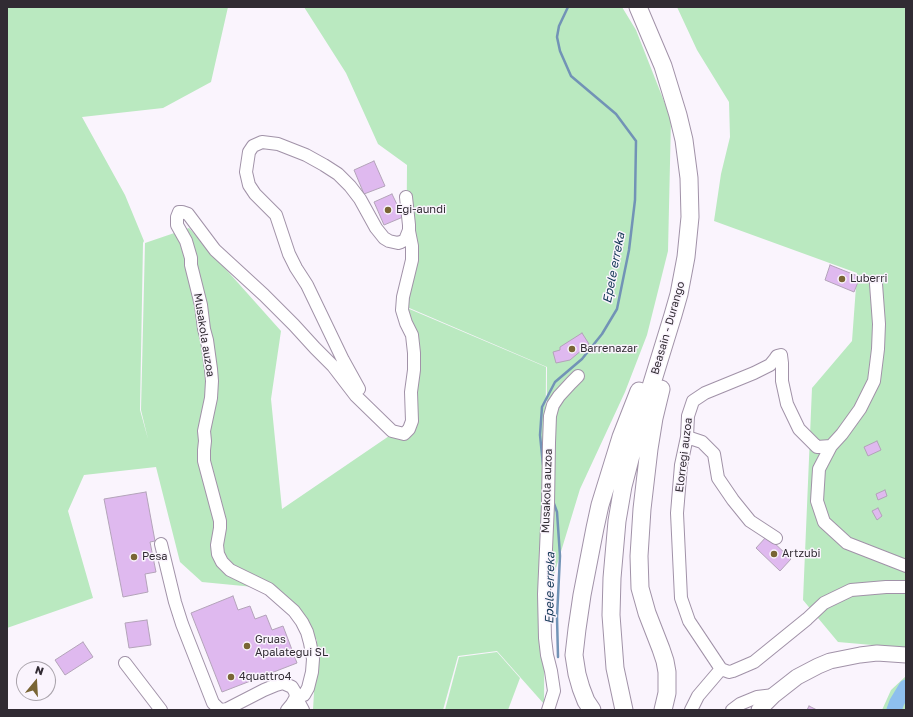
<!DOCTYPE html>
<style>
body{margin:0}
#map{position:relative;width:913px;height:717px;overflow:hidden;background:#faf4fd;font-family:"Golos Text",sans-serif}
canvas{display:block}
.frame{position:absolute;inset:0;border:8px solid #312b33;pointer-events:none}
.north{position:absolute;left:16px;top:661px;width:40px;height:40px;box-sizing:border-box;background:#faf4fd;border:1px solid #aaa4ac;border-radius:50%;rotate:18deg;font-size:11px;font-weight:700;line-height:16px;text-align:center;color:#312b33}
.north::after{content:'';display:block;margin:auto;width:14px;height:18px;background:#796534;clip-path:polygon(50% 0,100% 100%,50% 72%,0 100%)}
</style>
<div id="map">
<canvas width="913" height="717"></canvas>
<div class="frame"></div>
<div class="north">N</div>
</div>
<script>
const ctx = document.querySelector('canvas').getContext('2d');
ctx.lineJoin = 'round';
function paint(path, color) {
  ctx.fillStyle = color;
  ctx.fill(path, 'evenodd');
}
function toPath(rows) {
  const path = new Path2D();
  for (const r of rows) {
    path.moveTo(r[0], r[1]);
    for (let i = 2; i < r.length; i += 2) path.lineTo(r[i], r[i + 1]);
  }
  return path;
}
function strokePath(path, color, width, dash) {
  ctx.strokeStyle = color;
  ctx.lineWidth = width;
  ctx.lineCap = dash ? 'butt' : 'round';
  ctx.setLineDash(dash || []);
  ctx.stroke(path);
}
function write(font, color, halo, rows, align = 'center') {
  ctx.font = font + ' "Golos Text",sans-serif';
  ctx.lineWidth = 3;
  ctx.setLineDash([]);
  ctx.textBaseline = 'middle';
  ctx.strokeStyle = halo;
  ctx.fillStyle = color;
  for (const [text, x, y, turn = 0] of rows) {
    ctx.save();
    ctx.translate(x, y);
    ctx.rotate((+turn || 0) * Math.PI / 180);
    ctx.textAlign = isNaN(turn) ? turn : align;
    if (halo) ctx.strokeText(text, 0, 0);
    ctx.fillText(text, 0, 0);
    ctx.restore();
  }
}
const green = toPath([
 [7,7,228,7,211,82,163,108,82,117,125,195,144,241,143,243,140,410,148,439,141,410,145,243,189,228,281,331,271,399,282,509,392,434,415,431,407,308,546,367,544,704,497,651,458,656,443,710,313,710,317,640,264,588,202,582,180,562,156,467,84,475,68,511,93,598,7,628],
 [304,7,622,7,636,30,671,119,668,251,647,335,625,392,580,489,546,601,547,367,407,307,406,308,407,165,378,144,346,73],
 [677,7,906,7,906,648,838,642,803,600,812,388,852,341,857,273,714,221,721,174,730,137,729,102,697,50],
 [497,652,520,678,508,710,445,710,459,657],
 [906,676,906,710,882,710,891,690]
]);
const stream = toPath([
 [543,465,540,435,542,407,555,382,582,359,602,334,617,309,629,250,635,200,636,141,616,114,571,76,560,51,557,37,559,26,568,7],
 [553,501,557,512,560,556,557,617,558,657]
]);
const river = toPath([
 [894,710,897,702,906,687]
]);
const building = toPath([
 [374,161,385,186,364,194,354,170,374,161],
 [392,194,403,217,384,225,374,202,392,194],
 [830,265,860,277,854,292,825,280,830,265],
 [582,333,589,344,570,360,556,363,553,352,560,350,560,347,582,333],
 [877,441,881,450,868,456,864,447,877,441],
 [885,490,887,496,878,500,876,494,885,490],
 [146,492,155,541,150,542,156,572,145,574,148,592,123,597,104,499,146,492],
 [878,508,882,516,877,520,872,511,878,508],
 [767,536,791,559,780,571,756,548,767,536],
 [233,596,238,610,250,606,255,619,266,615,272,630,283,626,297,663,222,692,191,613,233,596],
 [147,620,151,645,129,648,125,623,147,620],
 [83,642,93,657,65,675,55,660,83,642],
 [809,706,817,710,807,710,809,706]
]);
const minor = toPath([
 [359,389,343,360,307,285,296,268,289,254,276,215,255,194,249,185,246,172,249,152,253,146,262,142,278,144,306,155,324,165,338,174,350,186,360,199,376,228,384,238,389,241,398,243,401,242,405,240,409,230,409,225,406,197],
 [687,437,702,442,714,454,718,478,733,500,750,521,776,538],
 [831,446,819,469,817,501,824,522,847,543,906,566],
 [161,544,175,602,182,624,213,703,218,708,222,710,227,709,264,690,276,685,283,683,292,687,295,692,296,697,303,710],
 [125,663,161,710],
 [721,669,689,621,681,598,677,513,681,465,687,437,688,416,693,401,705,393,754,373,770,365,775,359,777,356,781,355,782,363,782,381,787,404,799,429,817,447,831,446,842,434,860,409,874,381,878,349,879,324,876,284],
 [287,710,292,704,296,697,304,695,308,688,312,672,313,659,310,643,307,632,302,622,294,611,269,589,230,570,222,562,218,554,217,545,220,528,220,521,204,461,204,450,205,441,204,431,211,398,212,381,211,369,207,340,204,329,201,305,191,265,191,258,186,241,177,225,177,217,179,212,182,212,188,214,215,250,264,295,294,325,315,348,333,366,356,396,392,431,404,434,409,429,412,421,411,392,414,370,414,353,412,335,406,323,402,310,403,297,412,260,412,246,409,231],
 [548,710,554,691,551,671,547,655,545,638,544,594,548,504,549,443,550,416,553,405,559,396,571,383,578,376],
 [691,710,698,696,721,669,729,672,733,671,754,662,807,619,824,603,851,590,886,587,906,587],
 [732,710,740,704,757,697,774,695]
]);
const major = toPath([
 [759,710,774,695,797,677,818,666,830,661,860,655,877,653,906,655]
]);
const highway = toPath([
 [661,389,654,418,649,449,642,509,639,556,640,588,647,613,661,649,665,661,667,672,667,693,663,710],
 [592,710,586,701,581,688,577,674,574,655,577,629,582,595,595,528,600,505,621,437,639,391],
 [624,710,615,668,611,615,612,578,617,521,623,486,630,459,641,419,673,315,679,294,686,257,690,217,689,178,684,140,678,115,663,66,638,7]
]);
const markers = [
 [388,210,4,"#796534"],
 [842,279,4,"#796534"],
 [572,349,4,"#796534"],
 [774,554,4,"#796534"],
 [134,557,4,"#796534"],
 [247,646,4,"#796534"],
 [231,677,4,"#796534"]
];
const poiNames = [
 ["Egi-aundi",396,210],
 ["Luberri",850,279],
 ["Barrenazar",580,349],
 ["Artzubi",782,554],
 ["Pesa",142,557],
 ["Gruas",255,640],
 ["Apalategui SL",255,653],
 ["4quattro4",239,677]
];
const streetNames = [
 ["Beasain - Durango",668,328,-74],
 ["Musakola auzoa",204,335,81],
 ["Elorregi auzoa",684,455,-83],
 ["Musakola auzoa",547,491,-88]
];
const waterNames = [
 ["Epele erreka",614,268,-79],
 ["Epele erreka",550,588,-89]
];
paint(green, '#bae9c0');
strokePath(stream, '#7293b6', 2.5);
strokePath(river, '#8ebfee', 15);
paint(building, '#dfb9ef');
strokePath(building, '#b3a3b9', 1);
strokePath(minor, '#a192a8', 14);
strokePath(major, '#a192a8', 17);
strokePath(highway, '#a192a8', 19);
strokePath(minor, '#fff', 12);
strokePath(major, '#fff', 15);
strokePath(highway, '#fff', 17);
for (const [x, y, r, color] of markers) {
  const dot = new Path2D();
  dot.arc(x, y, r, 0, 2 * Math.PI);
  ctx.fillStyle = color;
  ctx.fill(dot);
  strokePath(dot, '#faf4fd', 1.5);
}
write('11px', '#312b33', '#faf4fd', poiNames, 'left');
write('11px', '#312b33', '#faf4fd', streetNames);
write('italic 12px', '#0e3352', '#faf4fd', waterNames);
</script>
